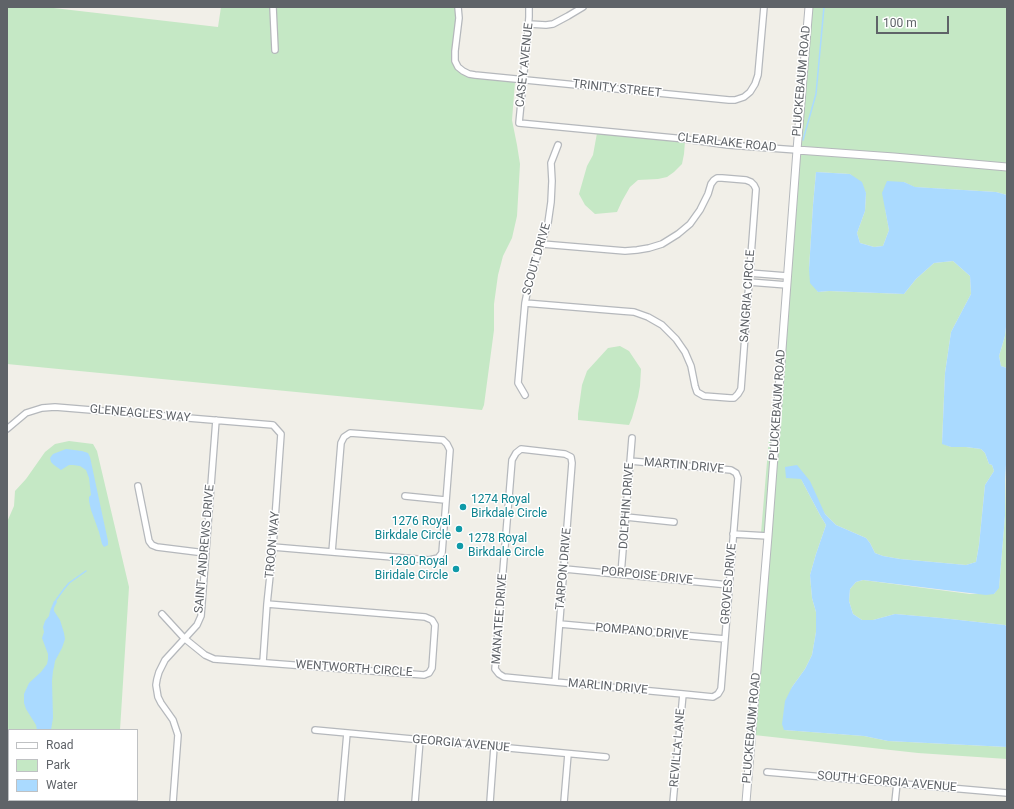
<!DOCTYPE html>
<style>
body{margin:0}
#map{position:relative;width:1014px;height:809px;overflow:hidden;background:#f1efe8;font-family:Roboto,sans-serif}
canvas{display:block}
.frame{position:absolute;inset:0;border:8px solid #5f6368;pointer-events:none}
.legend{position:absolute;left:8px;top:729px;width:130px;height:72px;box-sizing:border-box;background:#fff;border:1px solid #bfc1c3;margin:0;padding:5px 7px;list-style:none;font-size:12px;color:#5f6368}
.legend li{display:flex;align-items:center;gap:8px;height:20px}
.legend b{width:20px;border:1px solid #bfc1c3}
.scale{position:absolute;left:876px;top:16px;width:73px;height:18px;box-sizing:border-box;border:2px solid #5f6368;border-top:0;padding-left:5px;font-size:12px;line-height:14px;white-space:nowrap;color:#5f6368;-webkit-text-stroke:3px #fff;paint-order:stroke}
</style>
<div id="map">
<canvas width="1014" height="809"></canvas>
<div class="frame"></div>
<ul class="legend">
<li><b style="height:5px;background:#fff"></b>Road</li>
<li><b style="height:11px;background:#c5e8c5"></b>Park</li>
<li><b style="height:11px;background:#aadaff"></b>Water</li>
</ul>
<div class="scale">100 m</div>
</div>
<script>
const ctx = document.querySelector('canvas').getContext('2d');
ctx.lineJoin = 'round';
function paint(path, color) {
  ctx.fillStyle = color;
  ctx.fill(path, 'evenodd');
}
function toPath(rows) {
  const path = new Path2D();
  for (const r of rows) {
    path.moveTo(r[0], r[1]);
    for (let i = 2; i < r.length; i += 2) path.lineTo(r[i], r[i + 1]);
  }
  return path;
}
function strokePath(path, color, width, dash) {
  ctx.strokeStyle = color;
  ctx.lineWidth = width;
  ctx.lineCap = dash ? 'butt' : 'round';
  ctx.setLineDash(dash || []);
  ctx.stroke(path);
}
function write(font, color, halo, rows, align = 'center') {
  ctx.font = font + ' Roboto,sans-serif';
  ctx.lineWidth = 3;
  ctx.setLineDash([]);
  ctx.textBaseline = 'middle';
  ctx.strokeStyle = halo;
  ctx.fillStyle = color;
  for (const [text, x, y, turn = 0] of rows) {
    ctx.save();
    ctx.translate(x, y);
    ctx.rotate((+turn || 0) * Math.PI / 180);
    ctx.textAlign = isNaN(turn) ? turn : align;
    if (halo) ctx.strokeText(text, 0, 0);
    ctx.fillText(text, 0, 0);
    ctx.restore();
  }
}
const green = toPath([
 [7,7,45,7,218,27,221,7,270,7,272,53,278,53,276,7,455,7,456,18,452,51,452,60,456,68,469,76,475,78,515,82,512,120,517,145,520,164,517,216,512,238,503,256,498,275,494,304,494,330,484,405,482,410,7,364],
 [812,7,1007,7,1007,165,800,148],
 [597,133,685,141,684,154,682,164,674,172,667,177,658,179,638,180,630,187,622,201,617,212,595,214,585,205,579,194,587,166,593,155],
 [799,153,896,160,1007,170,1007,195,996,192,914,187,904,182,885,208,889,230,883,246,874,247,860,243,857,233,865,211,866,193,850,174,816,172,813,205,809,269,818,292,829,291,904,294,916,279,934,263,953,261,970,276,971,294,951,332,945,373,942,443,951,447,966,447,981,449,985,453,989,464,992,465,994,471,985,485,979,545,976,562,966,565,900,559,883,556,875,553,870,543,866,538,836,525,825,514,801,479,820,515,826,525,816,554,810,575,812,598,816,612,816,632,812,655,805,669,792,687,784,730,864,736,888,741,1007,747,1007,759,918,753,754,735],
 [1007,318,1007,368,1001,366,999,356,1005,336],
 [620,346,629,351,641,369,640,386,638,397,632,418,629,425,578,420,578,414,582,385,587,371,608,348],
 [777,379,765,534,761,533,769,438],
 [69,441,93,444,97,451,129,587,120,730,9,730,9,800,115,800,115,802,7,802,7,522,14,506,15,491,26,479,45,452,55,444],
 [1006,464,1007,464,1007,627,1005,625,941,618,895,614,873,620,862,620,853,614,849,601,850,589,856,582,863,580,970,594,994,594,999,587,1005,516]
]);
const water = toPath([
 [816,172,850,174,862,182,866,193,865,211,857,233,860,243,874,247,883,246,889,230,882,193,887,181,904,182,915,187,996,192,1007,195,1007,318,1005,336,999,356,1001,366,1007,368,1007,464,1006,465,1005,480,1005,516,999,588,994,594,986,595,863,580,856,582,850,589,849,601,853,614,862,620,873,620,895,614,941,618,1005,625,1007,627,1007,747,888,741,864,736,784,730,782,724,785,701,792,687,805,669,812,655,816,632,816,612,812,598,810,575,816,554,826,525,820,515,801,479,786,478,785,467,797,465,810,481,825,514,836,525,866,538,870,543,875,553,883,556,900,559,966,565,976,562,979,545,985,485,994,471,992,465,989,464,985,453,981,449,966,447,951,447,942,444,945,373,951,332,971,294,970,276,953,261,934,263,916,279,904,294,829,291,818,292,810,283,809,269,813,205],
 [66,449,82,451,88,453,90,457,103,518,108,541,108,545,104,547,102,544,99,532,91,510,89,501,89,497,91,495,89,478,86,470,80,466,73,465,69,465,61,470,54,465,51,462,50,458,53,454],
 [56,600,57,602,54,608,54,611,60,620,64,633,65,639,62,648,55,661,54,667,53,671,52,681,53,718,51,730,37,730,36,725,26,709,24,703,24,694,29,683,41,672,47,664,48,659,48,654,42,638,44,632,43,627,45,621,49,616,50,611,54,601]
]);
const stream = toPath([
 [803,140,816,94,824,7],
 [56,600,64,589,69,583,86,571]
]);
const minor = toPath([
 [273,7,275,50],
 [458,7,459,18,455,51,455,61,458,67,463,71,469,74,475,75,729,100,735,100,744,97,750,92,755,84,758,75,764,7],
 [529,7,529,17,528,31,519,123,685,139,728,145,797,150],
 [529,24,546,25,553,24,568,16,583,7],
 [749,273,787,276],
 [749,282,787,285],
 [525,303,621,311,634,312,648,317,662,325,676,339,685,352,691,366,695,386,697,392,704,396,730,398,734,398,738,394,741,389,756,189,754,185,751,182,746,180,722,178,717,178,714,180,711,184,708,194,700,210,690,224,678,234,662,244,649,248,637,250,625,251,542,244],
 [525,395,518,383,525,303,530,278,548,223,551,202,552,181,551,163,558,145],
 [7,429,26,413,42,408,55,407,273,425,281,434,273,547,267,604,263,662],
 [138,486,149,541,152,545,157,547,205,553],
 [405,496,445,500],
 [626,517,674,522],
 [733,534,768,536],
 [273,547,332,552,429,560,438,558,442,553,450,450,447,444,443,440,350,433,344,437,341,443,332,552],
 [565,569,729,585],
 [621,574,632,438],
 [162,614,184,638,205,655,214,659,424,675,429,673,432,668,435,625,432,620,425,617,267,604],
 [560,624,725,639],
 [555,682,572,463,571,457,565,454,521,449,516,453,512,460,495,669,499,674,504,677,555,682,683,694,713,697,718,694,721,689,738,478,736,473,731,470,630,461],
 [315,730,606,757],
 [767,772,1007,793],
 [173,802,178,735,173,720,161,703,158,697,156,685,157,679,159,672,165,660,197,625,201,616,216,420],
 [341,802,347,733],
 [415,802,420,740],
 [490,802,494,747],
 [564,802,568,754],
 [673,802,683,694],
 [895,802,897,783]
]);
const tertiary = toPath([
 [797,150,894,157,1007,167],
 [746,802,768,536,797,150,809,7]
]);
const markers = [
 [463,507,4,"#0f9aa8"],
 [459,529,4,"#0f9aa8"],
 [460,546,4,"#0f9aa8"],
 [456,569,4,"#0f9aa8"]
];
const streetNames = [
 ["CASEY AVENUE",525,65,-84],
 ["PLUCKEBAUM ROAD",802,81,-85],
 ["TRINITY STREET",617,89,6],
 ["CLEARLAKE ROAD",727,143,6],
 ["SCOUT DRIVE",537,259,-74],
 ["SANGRIA CIRCLE",748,296,-86],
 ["PLUCKEBAUM ROAD",778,405,-86],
 ["GLENEAGLES WAY",140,414,5],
 ["MARTIN DRIVE",684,466,5],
 ["DOLPHIN DRIVE",627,506,-86],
 ["TROON WAY",273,545,-85],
 ["SAINT ANDREWS DRIVE",205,549,-85],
 ["TARPON DRIVE",564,569,-85],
 ["PORPOISE DRIVE",647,576,6],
 ["GROVES DRIVE",729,584,-85],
 ["MANATEE DRIVE",500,619,-86],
 ["POMPANO DRIVE",642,632,5],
 ["WENTWORTH CIRCLE",354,669,4],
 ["MARLIN DRIVE",608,687,5],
 ["PLUCKEBAUM ROAD",752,728,-85],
 ["GEORGIA AVENUE",461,744,5],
 ["REVILLA LANE",678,748,-85],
 ["SOUTH GEORGIA AVENUE",887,782,5]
];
const cultureNames = [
 ["1274 Royal",471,500],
 ["Birkdale Circle",471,514],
 ["1276 Royal",451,522,"right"],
 ["Birkdale Circle",451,536,"right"],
 ["1278 Royal",468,539],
 ["Birkdale Circle",468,553],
 ["1280 Royal",448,562,"right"],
 ["Biridale Circle",448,576,"right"]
];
paint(green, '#c5e8c5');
paint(water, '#aadaff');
strokePath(stream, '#aadaff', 1.5);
strokePath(minor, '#b5b8bc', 8);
strokePath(tertiary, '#b5b8bc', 9);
strokePath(minor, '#fff', 5.5);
strokePath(tertiary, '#fff', 7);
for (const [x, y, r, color] of markers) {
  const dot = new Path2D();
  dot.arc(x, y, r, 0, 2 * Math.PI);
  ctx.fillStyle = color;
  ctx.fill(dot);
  strokePath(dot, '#fff', 1.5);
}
write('12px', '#5f6368', '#fff', streetNames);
write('12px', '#0d838f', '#fff', cultureNames, 'left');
</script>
